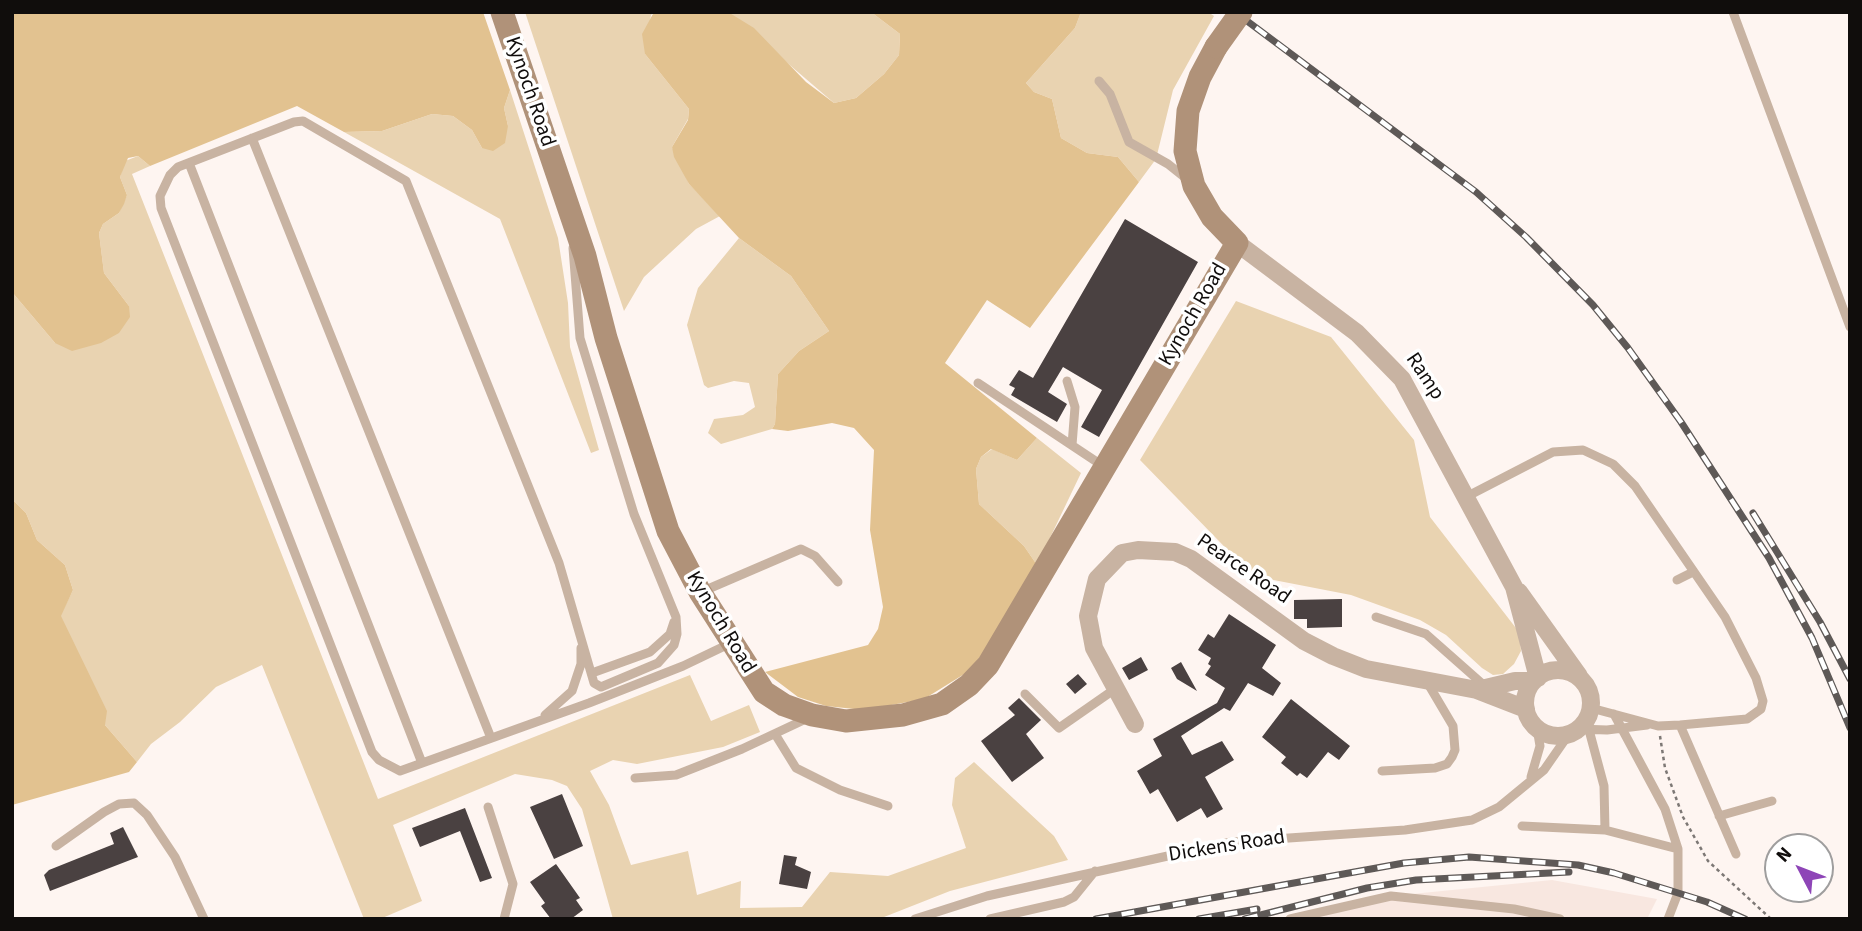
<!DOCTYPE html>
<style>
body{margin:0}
#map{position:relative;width:1862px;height:931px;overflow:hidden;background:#fef5f1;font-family:"Source Sans 3",sans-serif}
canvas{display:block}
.frame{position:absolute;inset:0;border:14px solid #100d0c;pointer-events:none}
.north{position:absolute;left:1764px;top:833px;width:70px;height:70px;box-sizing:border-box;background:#fff;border:2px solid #9f9e9e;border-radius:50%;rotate:312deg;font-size:19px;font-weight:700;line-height:28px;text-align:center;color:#100d0c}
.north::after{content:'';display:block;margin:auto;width:24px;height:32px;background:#8e45b7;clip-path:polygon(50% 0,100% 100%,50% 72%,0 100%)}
</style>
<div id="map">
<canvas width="1862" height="931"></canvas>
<div class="frame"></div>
<div class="north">N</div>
</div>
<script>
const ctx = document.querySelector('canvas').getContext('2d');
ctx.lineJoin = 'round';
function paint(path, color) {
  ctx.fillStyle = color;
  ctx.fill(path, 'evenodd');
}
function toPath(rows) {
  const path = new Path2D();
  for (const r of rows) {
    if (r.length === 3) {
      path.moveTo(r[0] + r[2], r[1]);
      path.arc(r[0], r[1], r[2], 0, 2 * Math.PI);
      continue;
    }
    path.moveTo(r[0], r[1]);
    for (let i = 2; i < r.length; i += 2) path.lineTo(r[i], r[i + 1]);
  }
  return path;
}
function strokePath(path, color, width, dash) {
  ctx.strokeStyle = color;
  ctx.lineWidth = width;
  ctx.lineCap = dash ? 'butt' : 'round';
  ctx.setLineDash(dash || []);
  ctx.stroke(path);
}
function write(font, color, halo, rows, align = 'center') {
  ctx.font = font + ' "Source Sans 3",sans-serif';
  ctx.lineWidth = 7;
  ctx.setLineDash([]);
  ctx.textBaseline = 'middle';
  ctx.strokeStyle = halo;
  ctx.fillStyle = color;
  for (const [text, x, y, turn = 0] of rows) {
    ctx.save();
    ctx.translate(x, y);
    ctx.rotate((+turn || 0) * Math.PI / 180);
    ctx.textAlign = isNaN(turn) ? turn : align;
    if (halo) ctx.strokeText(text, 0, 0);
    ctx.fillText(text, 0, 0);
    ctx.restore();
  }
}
const built = toPath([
 [1552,880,1657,899,1647,919,1290,919,1382,897]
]);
const green = toPath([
 [525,12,654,12,651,15,645,54,689,109,688,119,672,147,689,184,720,216,696,229,644,277,624,311],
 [728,12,871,12,900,34,899,55,884,74,856,98,834,103],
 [1081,12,1208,12,1214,16,1173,90,1156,159,1139,182,1118,157,1087,153,1061,138,1052,99,1034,92,1026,83,1075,28],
 [510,90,558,238,568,303,570,347,599,450,591,453,500,219,344,132,382,131,432,114,453,116,472,130,482,148,508,126,504,108],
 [138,156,150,166,132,174,378,799,690,675,711,721,749,705,760,732,723,747,637,764,613,760,590,771,609,805,631,865,688,851,697,895,741,881,740,908,802,907,830,872,888,876,966,848,952,805,955,778,974,762,1054,836,1068,860,950,891,879,919,613,919,582,809,567,786,552,780,515,774,393,825,422,901,380,919,364,919,262,665,216,687,180,722,151,744,137,762,105,725,60,616,73,590,65,565,37,540,26,513,12,499,12,292,55,343,129,306,104,273,99,233,103,224,119,213,127,195,120,177,125,161],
 [739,238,791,276,829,331,799,351,778,374,775,424,772,429,721,444,708,433,714,419,743,415,755,407,749,383,734,381,708,388,704,385,687,325,698,288],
 [1236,301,1331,337,1414,440,1430,517,1519,632,1521,651,1514,664,1503,674,1493,675,1482,668,1446,635,1420,620,1351,595,1253,576,1140,460],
 [1037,438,1081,473,1037,565,1024,546,979,504,976,469,981,457,992,449,1017,460]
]);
const forest = toPath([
 [12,12,483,12,510,90,504,108,508,126,505,143,493,151,482,148,472,130,453,116,432,114,382,131,344,132,297,106,150,166,138,156,128,158,120,177,127,195,124,204,119,213,103,224,99,233,104,273,129,306,130,317,119,333,101,343,72,351,55,343,12,292],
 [654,12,728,12,754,28,806,82,834,103,856,98,884,74,899,55,900,34,871,12,1081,12,1075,28,1026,83,1034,92,1052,99,1061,138,1087,153,1118,157,1139,182,1030,328,987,300,945,363,1037,438,1017,460,991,449,981,457,976,469,979,504,1024,546,1037,565,990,646,966,673,924,699,864,710,826,706,798,697,765,672,868,645,878,629,883,607,870,530,874,450,854,428,832,423,788,431,772,429,775,424,778,374,799,351,829,331,791,276,739,238,689,184,674,157,672,147,688,120,689,109,645,54,642,34],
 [12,499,26,513,37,540,65,565,73,590,61,616,107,711,105,725,137,762,129,772,12,805]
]);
const building = toPath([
 [1125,219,1198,262,1099,437,1081,427,1102,390,1063,367,1048,392,1067,404,1057,422,1011,395,1015,388,1009,385,1019,370,1033,378],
 [1342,599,1342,627,1307,628,1307,619,1294,619,1294,600],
 [1229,614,1276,645,1262,668,1281,683,1273,696,1248,683,1230,711,1224,708,1181,736,1192,755,1222,741,1234,760,1205,777,1223,809,1207,818,1201,808,1177,822,1158,789,1150,794,1137,771,1162,756,1153,739,1217,703,1225,688,1205,675,1211,666,1208,664,1211,658,1198,650,1208,634,1214,638],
 [1141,657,1148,670,1129,680,1122,668],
 [1181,662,1197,691,1177,679,1171,668],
 [1078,674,1087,684,1075,694,1066,684],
 [1019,698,1041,720,1026,734,1044,758,1012,782,981,741,1015,715,1008,708],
 [1291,699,1350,746,1339,760,1328,752,1307,778,1300,773,1297,776,1281,763,1286,757,1262,737],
 [562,794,583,846,554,859,530,807],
 [465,808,492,878,480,882,460,831,420,847,412,828],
 [123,827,138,857,50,891,44,875,49,870,114,844,110,833],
 [784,855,797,857,795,865,811,872,807,889,779,884],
 [556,864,580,898,576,900,583,910,571,919,551,919,541,906,545,903,530,882]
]);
const path = toPath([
 [1660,736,1665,768,1683,817,1708,861,1771,919]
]);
const lane = toPath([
 [1733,12,1850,327],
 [1099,81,1110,94,1129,142,1168,164,1188,180],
 [252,138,491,738],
 [189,163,422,763],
 [573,248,580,338,634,514,676,617,677,634,674,645,658,663,601,687,594,683,559,563,406,181,315,128,303,121,294,122,178,167,170,175,160,196,161,208,372,752,379,760,400,771,589,703,683,666,731,643],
 [1067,381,1075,407,1072,445],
 [978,383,1103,466],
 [1464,498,1553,452,1583,450,1613,464,1635,486,1725,617,1756,678,1763,701,1761,709,1747,719,1680,725,1658,726,1591,708],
 [1677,580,1693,572],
 [701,592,801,549,815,556,838,582],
 [1376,617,1426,634,1486,687],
 [592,673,650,652,670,634,674,622],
 [1025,694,1059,728,1115,689],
 [1614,714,1665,809,1678,849,1678,893,1668,919],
 [545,715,572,691,581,664,581,648],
 [1680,725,1736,854],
 [1579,729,1607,730,1647,725],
 [1589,730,1604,786,1605,830],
 [775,734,796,768,840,790,888,806],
 [1382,771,1435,768,1447,764,1452,757,1455,750,1453,726,1427,682],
 [1531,777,1540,746,1537,728],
 [635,778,676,775,742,749,808,718],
 [488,807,513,884,504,919],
 [1719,816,1772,801],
 [1522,826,1605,830,1678,849],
 [56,846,104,812,119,804,134,803,147,815,175,857,204,919],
 [915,919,987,896,1231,842,1405,830,1472,820,1499,807,1544,770,1569,734],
 [990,919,1064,902,1074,897,1095,871],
 [1290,919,1391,896,1514,909,1560,919]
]);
const street = toPath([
 [1237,243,1357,333,1402,379,1514,587,1538,678],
 [1519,592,1579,676],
 [1558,703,33],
 [1477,690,1515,681,1534,681],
 [1135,724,1094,648,1088,616,1097,579,1122,553,1138,550,1175,552,1191,559,1304,641,1333,656,1366,669,1477,690,1526,709]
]);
const secondary = toPath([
 [502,12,585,256,606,338,668,531,700,592,764,692,784,705,812,715,846,721,903,715,942,704,969,685,988,665,1237,243,1212,217,1194,186,1185,151,1188,111,1200,77,1216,47]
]);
const rail = toPath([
 [1235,12,1476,192,1526,237,1593,305,1628,348,1681,422,1769,558,1812,638,1850,728],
 [1753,513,1820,622,1850,679],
 [1096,919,1404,863,1469,857,1578,865,1614,873,1707,902,1745,919],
 [1199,919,1257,909],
 [1245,919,1367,888,1416,880,1569,872]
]);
const secondaryBridge = toPath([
 [1216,47,1241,12]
]);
const streetNames = [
 ["Kynoch Road",529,92,71],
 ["Kynoch Road",1194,315,-60],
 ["Ramp",1424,377,56],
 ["Pearce Road",1243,570,34],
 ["Kynoch Road",720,623,59],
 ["Dickens Road",1227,847,-9]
];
paint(built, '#f8e7e0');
paint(green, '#e9d3b1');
paint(forest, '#e2c290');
paint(building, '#4a4141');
strokePath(path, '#7d7875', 2.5, [3.5, 3.5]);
strokePath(lane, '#c8b3a2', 9);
strokePath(street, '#c8b3a2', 18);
strokePath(secondary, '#b09279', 23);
strokePath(rail, '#5e5957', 7);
strokePath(rail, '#fff', 4.5, [13]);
strokePath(secondaryBridge, '#b09279', 23);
write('21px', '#100d0c', '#fff', streetNames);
</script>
